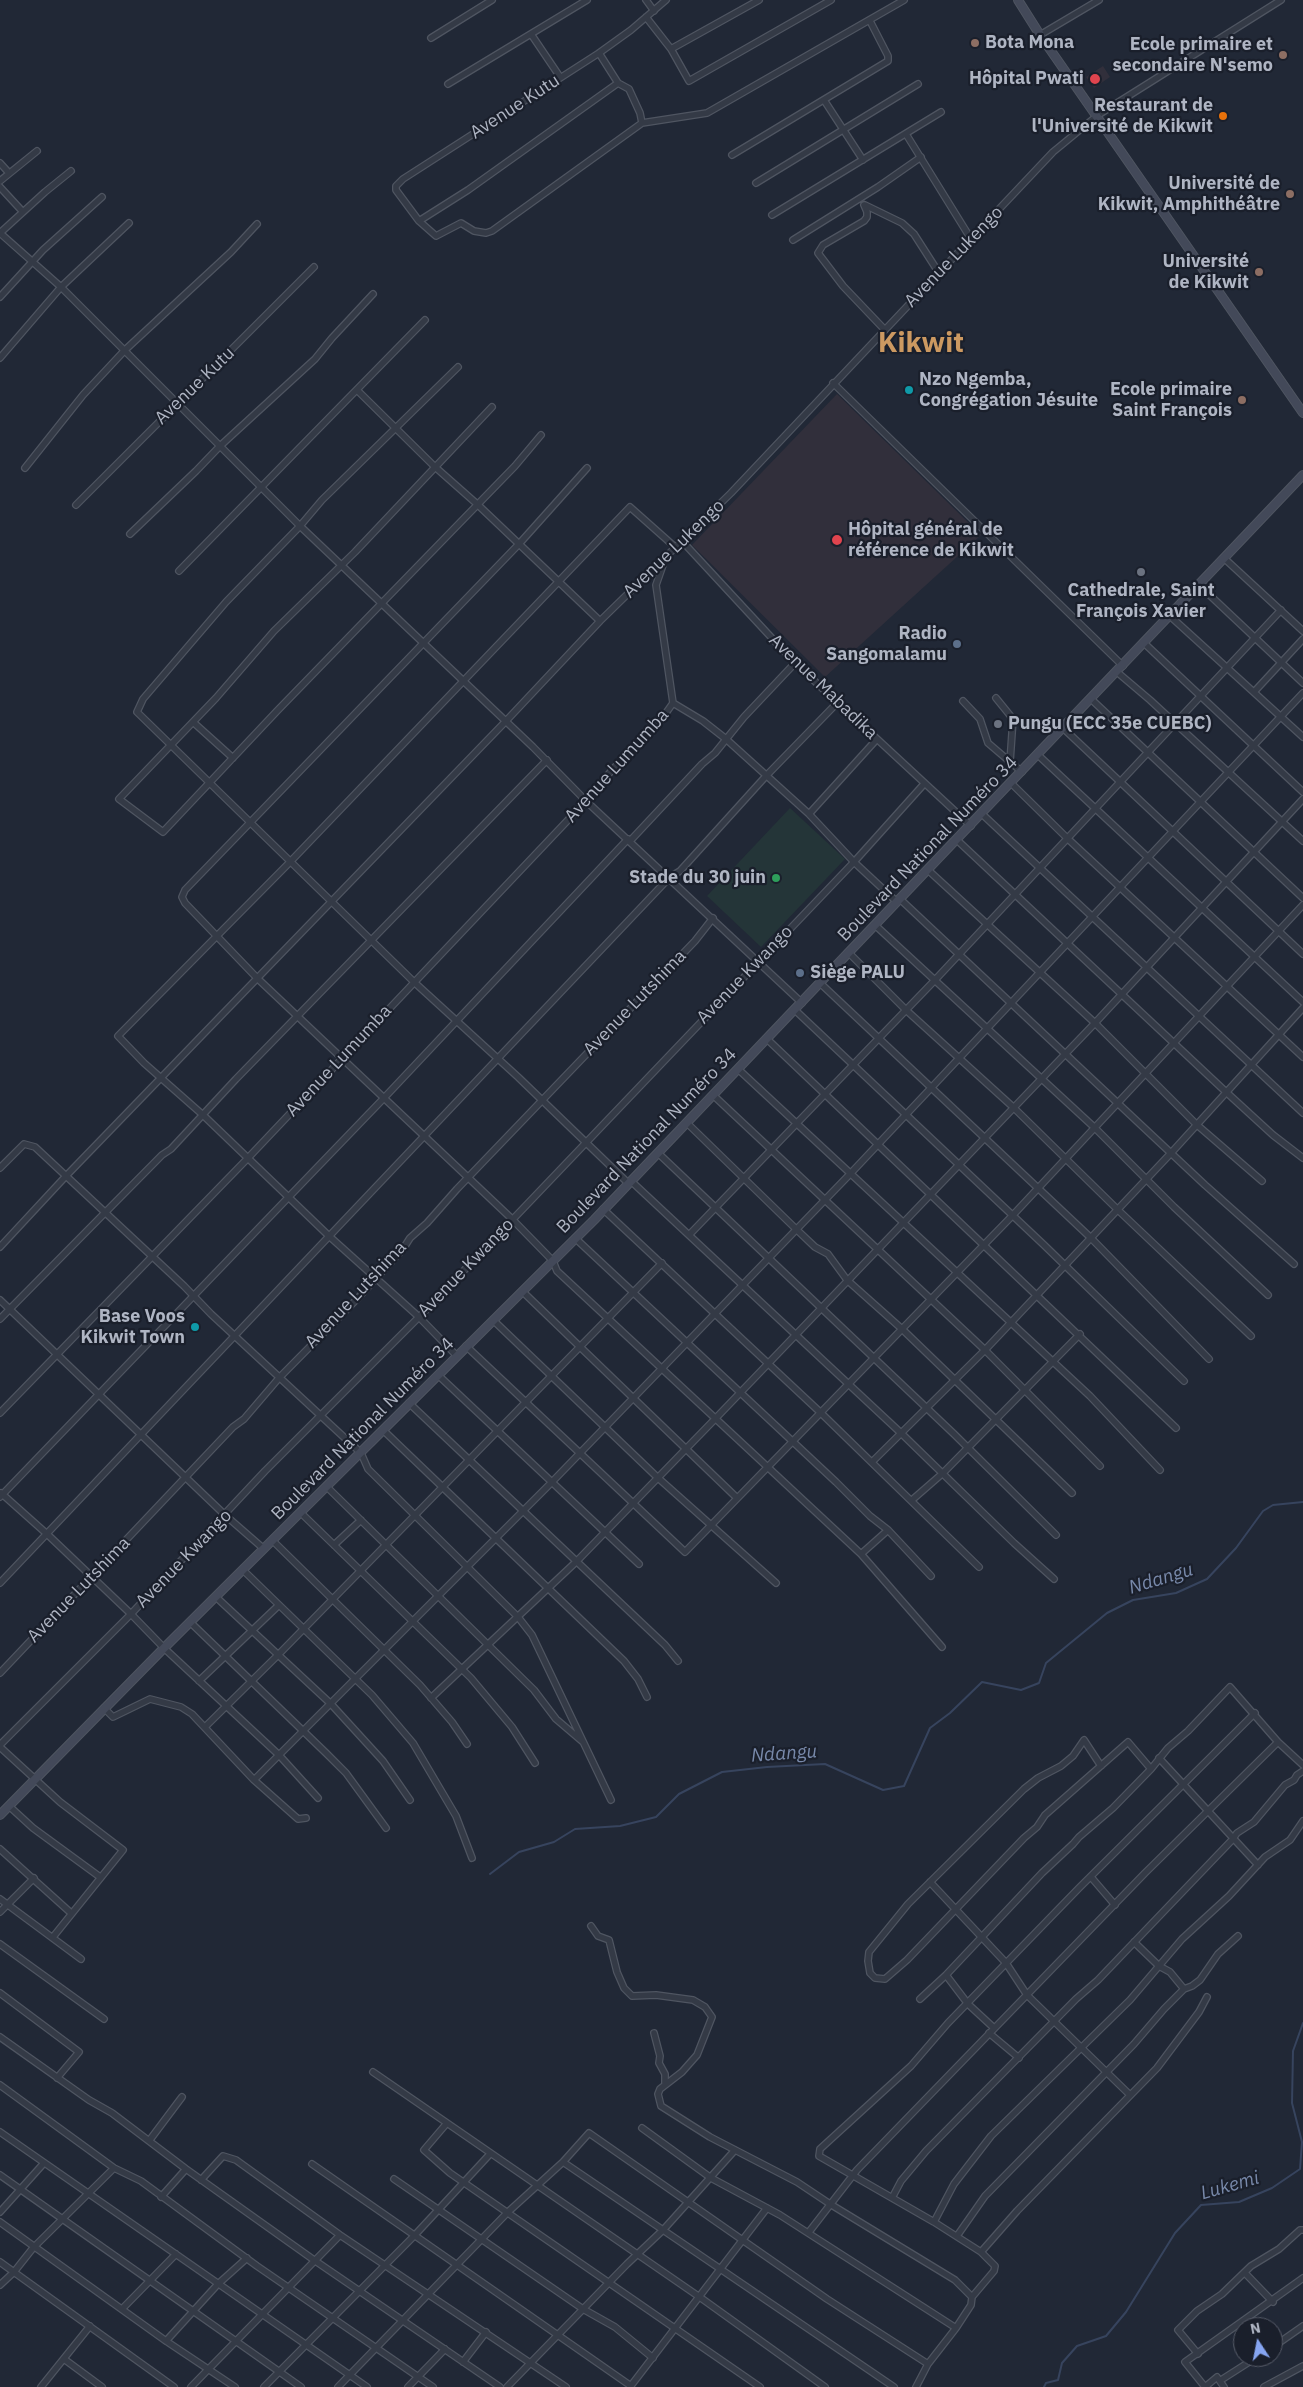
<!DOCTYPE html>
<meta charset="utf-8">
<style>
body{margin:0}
#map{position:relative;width:1303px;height:2387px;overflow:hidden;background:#212836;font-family:"IBM Plex Sans",sans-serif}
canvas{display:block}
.north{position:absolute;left:1233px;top:2317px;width:50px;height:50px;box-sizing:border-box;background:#1a1f2b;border:1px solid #565b68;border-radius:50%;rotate:349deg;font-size:14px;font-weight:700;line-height:20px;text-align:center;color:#afb5c3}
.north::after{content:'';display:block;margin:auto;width:18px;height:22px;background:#86a5f1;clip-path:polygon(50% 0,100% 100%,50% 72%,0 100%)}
</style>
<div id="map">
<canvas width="1303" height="2387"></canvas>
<div class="north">N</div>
</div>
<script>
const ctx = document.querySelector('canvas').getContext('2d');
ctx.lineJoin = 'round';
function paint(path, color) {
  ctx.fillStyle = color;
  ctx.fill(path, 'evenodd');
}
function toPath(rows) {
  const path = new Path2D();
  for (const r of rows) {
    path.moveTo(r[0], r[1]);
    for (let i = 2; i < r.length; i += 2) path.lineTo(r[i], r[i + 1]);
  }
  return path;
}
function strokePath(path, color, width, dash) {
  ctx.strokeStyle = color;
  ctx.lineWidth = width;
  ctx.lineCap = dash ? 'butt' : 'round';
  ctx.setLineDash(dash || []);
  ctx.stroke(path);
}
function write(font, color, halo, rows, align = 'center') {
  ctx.font = font + ' "IBM Plex Sans",sans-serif';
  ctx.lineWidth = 4.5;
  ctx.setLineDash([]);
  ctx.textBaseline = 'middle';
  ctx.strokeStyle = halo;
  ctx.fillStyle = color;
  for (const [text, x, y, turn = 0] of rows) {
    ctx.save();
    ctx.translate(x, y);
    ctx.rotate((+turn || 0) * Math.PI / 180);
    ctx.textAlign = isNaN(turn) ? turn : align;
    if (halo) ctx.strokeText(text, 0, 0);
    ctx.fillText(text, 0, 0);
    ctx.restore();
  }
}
const medical = toPath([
 [1103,66,1110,77,1094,88,1086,77],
 [837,394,981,535,825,677,692,545]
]);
const green = toPath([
 [790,808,845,859,761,947,707,896]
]);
const stream = toPath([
 [490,1874,519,1852,554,1842,575,1829,620,1826,656,1817,679,1794,722,1772,767,1767,825,1764,883,1790,904,1786,930,1728,950,1713,982,1682,1021,1690,1039,1683,1046,1663,1107,1613,1133,1600,1176,1593,1207,1579,1236,1548,1263,1511,1273,1505,1303,1502],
 [1044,2387,1046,2383,1058,2380,1062,2363,1077,2346,1106,2336,1126,2312,1175,2233,1201,2205,1239,2202,1272,2188,1300,2169,1302,2142,1292,2103,1293,2051,1303,2023]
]);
const street = toPath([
 [646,0,654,11],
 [666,0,631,30,599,53,403,179,396,186,396,190,419,221,436,236,461,223,474,231,486,233,492,231,642,123,707,113,904,0],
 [646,17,671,49,689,81,831,0],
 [531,34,560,77],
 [1040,35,1099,0],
 [431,38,492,0],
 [671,49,759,0],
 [599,53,618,83,629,89,640,113,642,123],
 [448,84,587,0],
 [824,100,863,160],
 [906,134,971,239],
 [732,155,888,61,888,56,870,21],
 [0,163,9,173],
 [0,181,37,151],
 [756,183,918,84],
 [0,187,23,212],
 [864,205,867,212,867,217,864,221,823,245,818,253,843,286,884,329],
 [865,205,902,223,914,234,939,273],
 [772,215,941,112],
 [419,221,468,190,618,83],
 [0,233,61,287,300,526,533,747,586,801,802,1003],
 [0,233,45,192,71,171],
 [793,240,878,187,921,157],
 [0,297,43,250,102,197],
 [0,358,61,287,129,223],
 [458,367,322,500,300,526,226,602,143,699,137,712,414,982,518,1077,628,1183],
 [833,383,1123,666],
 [357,390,434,466,477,504,600,621],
 [492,407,355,552,274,631,216,698,119,799,163,832,277,711,515,466,541,435],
 [25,468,83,395,125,350,231,252,257,224],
 [587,468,519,544,185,890,182,897,185,903,257,978,512,1219,553,1261,557,1271,861,1554,942,1647],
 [76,505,314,267],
 [130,534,196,471,220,446,315,359,332,338,373,294],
 [682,541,795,663,971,826],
 [1225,559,1303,631],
 [662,561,663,565,656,585,673,703],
 [179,571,425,320],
 [1199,585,1303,683],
 [1170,616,1303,737],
 [1144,643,1303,792],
 [1117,672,1150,700,1303,841],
 [1254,692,1303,639],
 [996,698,1013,719,1010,762],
 [1091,699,1303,898],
 [963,701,980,719,988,743,1022,772],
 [673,703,703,721,726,739,809,814,854,862,897,902],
 [193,722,233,758],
 [1063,728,1303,954],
 [1038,755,1303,1002],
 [1011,783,1067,838,1303,1057],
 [809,814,877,739],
 [982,814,1303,1113],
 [957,840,1225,1091,1273,1135,1303,1158],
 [630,841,702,764,715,753,744,717,795,663],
 [928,870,1095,1023,1196,1124,1262,1181],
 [900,899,1205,1185,1294,1264],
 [875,925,1095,1128,1174,1207,1268,1295],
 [849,953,906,1010,1013,1107,1118,1210,1251,1336],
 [820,983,1091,1238,1209,1359],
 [795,1010,1044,1245,1184,1381],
 [767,1039,1176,1428],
 [738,1069,1090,1396,1160,1470],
 [713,1095,985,1350,1100,1466],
 [687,1123,796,1229,815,1247,828,1254,847,1280,902,1329,1072,1493],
 [658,1153,954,1434,1056,1535],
 [0,1168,24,1144,35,1147,184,1286,211,1314,361,1453,368,1469,518,1617,532,1635,611,1800],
 [631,1181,902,1434,1014,1543,1054,1579],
 [603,1209,821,1413,979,1567],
 [690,1234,935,980,1281,610],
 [575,1238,836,1482,870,1516,888,1530,931,1576],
 [0,1247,66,1176,506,721,600,621,731,493,1053,152,1098,115,1281,0],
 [522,1291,737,1498],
 [0,1300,225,1515,264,1549],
 [0,1319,162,1155,171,1149,236,1079,547,760],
 [493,1320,657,1477,776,1583],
 [466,1346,685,1552,1013,1215,1303,905],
 [457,1356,419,1317,329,1236,203,1115,144,1063,118,1036,290,862,630,507,675,547],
 [438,1375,639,1564],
 [409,1403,665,1645,678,1661],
 [0,1413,248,1158,586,801,612,770,661,720,673,703],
 [383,1430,624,1661,638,1679,647,1697],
 [872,1462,985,1350,1172,1152,1303,1008],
 [326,1486,534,1690,556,1719,583,1742],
 [1,1493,47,1534,131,1614,164,1648,279,1755,318,1798],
 [0,1497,384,1098,628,839],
 [912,1500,943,1473,1080,1334],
 [300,1512,471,1678,512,1727,535,1763],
 [272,1540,420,1685,452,1722,467,1744],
 [334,1545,361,1520],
 [861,1554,888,1530],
 [243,1570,372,1695,413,1743,456,1816,472,1858],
 [0,1583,670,877,680,871,766,776,837,703],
 [216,1597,331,1704,383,1761,410,1800],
 [190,1622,326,1753,346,1773,386,1828],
 [0,1673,233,1427,244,1419,279,1378,357,1299,403,1249,410,1238,427,1223,457,1189,695,941,713,918],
 [199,1681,279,1605],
 [431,1698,577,1561,715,1419,1095,1023,1303,799],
 [104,1708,113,1717,150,1699,181,1707,192,1714,254,1780,298,1819,306,1818],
 [205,1727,278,1655,662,1263],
 [0,1745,131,1614,265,1471,431,1305,854,862,924,784],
 [0,1747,60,1802,123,1850,53,1937],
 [1159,1758,1258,1865],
 [1101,1766,1084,1740,1073,1756,1061,1766,1038,1778,1024,1789,908,1904,869,1952,868,1961,870,1973,875,1978,885,1979,907,1960,1024,1838,1037,1827,1045,1815,1128,1742,1151,1769],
 [254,1780,552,1482,851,1173,1303,693],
 [9,1806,33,1828,100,1877],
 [0,1849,71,1913],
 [1091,1877,1115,1905],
 [930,1882,1006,1963,1027,1995,1129,2094],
 [0,1899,81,1959],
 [0,1912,34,1878],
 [591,1926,598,1936,609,1940,617,1972,624,1988,632,1996,656,1995,693,2000,705,2007,712,2017,697,2055,682,2072,660,2089,658,2094,661,2106,710,2137,797,2182,830,2204,955,2280,972,2297],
 [1134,1942,1159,1966,1170,1972,1184,1989],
 [0,1944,104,2019],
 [946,1975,968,2004,994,2028],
 [0,1993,79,2052,57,2078],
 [920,1999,946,1975,1042,1873,1073,1844,1079,1837,1113,1808,1151,1769,1168,1748,1188,1731,1230,1687,1278,1742,1303,1765],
 [654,2033,660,2056,659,2063,665,2074,665,2083],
 [989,2033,1019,2058],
 [0,2037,89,2100,112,2113,186,2169,314,2260,500,2387],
 [373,2072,701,2298,825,2387],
 [0,2085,114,2168,141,2181,257,2266,433,2387],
 [447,2123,424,2150,450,2173,760,2387],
 [642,2128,711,2178,780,2215,956,2328],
 [0,2132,367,2387],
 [149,2141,182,2097],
 [563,2162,894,2387],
 [312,2164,631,2386],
 [0,2175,301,2387],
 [394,2179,583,2309,615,2327,653,2358],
 [201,2180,223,2156,236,2160,340,2235,566,2387],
 [161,2197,186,2169],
 [892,2198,901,2181,926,2151,1076,1999,1098,1980,1232,1840,1237,1833,1254,1822,1285,1785,1294,1780,1297,1775,1303,1771],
 [0,2212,44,2163],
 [0,2222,166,2341,235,2387],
 [934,2222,954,2184,991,2136,1130,2000,1182,1939,1229,1896,1265,1857,1290,1840,1303,1821],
 [809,2232,857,2170,1145,1873,1278,1742],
 [957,2236,985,2196,1134,2044,1164,2009,1184,1989,1192,1986,1200,1980,1218,1954,1238,1936],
 [981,2252,1017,2211,1157,2068,1199,2012,1207,1997],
 [0,2262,174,2387],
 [1245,2273,1273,2302],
 [0,2285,14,2272,33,2248,114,2168],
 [122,2309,176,2254],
 [166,2341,218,2284,247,2258],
 [1273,2347,1303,2326],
 [1198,2354,1178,2330,1197,2311,1222,2294,1251,2266,1279,2249,1300,2230,1303,2230],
 [64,2359,102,2387],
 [463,2362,486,2332],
 [1221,2380,1257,2357],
 [41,2387,90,2326],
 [191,2387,340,2235],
 [264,2387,414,2236,490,2154],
 [338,2387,508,2212,563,2162,589,2133,827,2299,928,2364],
 [408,2387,445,2349],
 [507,2387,627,2264,664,2229,735,2150],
 [630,2387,767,2208],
 [916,2387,928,2364,956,2328,971,2305,972,2297,994,2271,995,2266,981,2252,934,2222,819,2156,820,2149,911,2066,948,2023,1079,1888,1255,1713],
 [1224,2387,1217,2377,1205,2387,1185,2362,1303,2278],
 [1264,2387,1303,2366]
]);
const secondary = toPath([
 [1018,0,1040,35,1303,413],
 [0,1815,164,1648,594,1220,1303,475]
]);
const markers = [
 [975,43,5,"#8d6e63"],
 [1283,55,5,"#8d6e63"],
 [1095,79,6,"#e0444e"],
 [1223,116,5,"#e8710a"],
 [1290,194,5,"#8d6e63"],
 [1259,272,5,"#8d6e63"],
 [909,390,5,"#0f9aa8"],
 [1242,400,5,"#8d6e63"],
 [837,540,6,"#e0444e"],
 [1141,572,5,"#6b7280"],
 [957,644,5,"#5c6f8a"],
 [998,724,5,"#6b7280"],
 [776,878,5,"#2e9e5b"],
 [800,973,5,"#5c6f8a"],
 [195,1327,5,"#0f9aa8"]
];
const poiNames = [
 ["Bota Mona",985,43,"left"],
 ["Ecole primaire et",1273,45],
 ["secondaire N'semo",1273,66],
 ["Hôpital Pwati",1084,79],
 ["Restaurant de",1213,106],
 ["l'Université de Kikwit",1213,127],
 ["Université de",1280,184],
 ["Kikwit, Amphithéâtre",1280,205],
 ["Université",1249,262],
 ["de Kikwit",1249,283],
 ["Nzo Ngemba,",919,380,"left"],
 ["Congrégation Jésuite",919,401,"left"],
 ["Ecole primaire",1232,390],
 ["Saint François",1232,411],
 ["Hôpital général de",848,530,"left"],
 ["référence de Kikwit",848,551,"left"],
 ["Cathedrale, Saint",1141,591,"center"],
 ["François Xavier",1141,612,"center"],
 ["Radio",947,634],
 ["Sangomalamu",947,655],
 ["Pungu (ECC 35e CUEBC)",1008,724,"left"],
 ["Stade du 30 juin",766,878],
 ["Siège PALU",810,973,"left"],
 ["Base Voos",185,1317],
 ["Kikwit Town",185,1338]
];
const streetNames = [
 ["Avenue Kutu",515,107,-33],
 ["Avenue Lukengo",954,257,-46],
 ["Avenue Kutu",195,386,-44],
 ["Avenue Lukengo",674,549,-44],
 ["Avenue Mabadika",823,687,44],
 ["Avenue Lumumba",617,766,-48],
 ["Boulevard National Numéro 34",928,849,-46],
 ["Avenue Kwango",745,975,-46],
 ["Avenue Lutshima",635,1003,-46],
 ["Avenue Lumumba",339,1061,-47],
 ["Boulevard National Numéro 34",647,1141,-46],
 ["Avenue Kwango",466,1268,-46],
 ["Avenue Lutshima",356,1295,-47],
 ["Boulevard National Numéro 34",363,1429,-45],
 ["Avenue Kwango",184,1559,-46],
 ["Avenue Lutshima",79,1590,-46]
];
const waterNames = [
 ["Ndangu",1161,1579,-17],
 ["Ndangu",784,1754,-4],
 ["Lukemi",1230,2186,-16]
];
const townNames = [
 ["Kikwit",921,344]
];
paint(medical, '#312f3b');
paint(green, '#243538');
strokePath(stream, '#37445e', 2);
strokePath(street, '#4f5561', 8);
strokePath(secondary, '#4f5561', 10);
strokePath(street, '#343a46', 5.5);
strokePath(secondary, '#434959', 8);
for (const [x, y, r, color] of markers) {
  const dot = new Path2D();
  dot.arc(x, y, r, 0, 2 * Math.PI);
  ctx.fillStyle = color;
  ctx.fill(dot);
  strokePath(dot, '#1a1f2b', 2);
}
write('bold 18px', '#afb5c3', '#1a1f2b', poiNames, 'right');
write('18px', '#afb5c3', '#1a1f2b', streetNames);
write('italic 19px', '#7889aa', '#1a1f2b', waterNames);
write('bold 28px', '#cc9961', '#1a1f2b', townNames);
</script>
